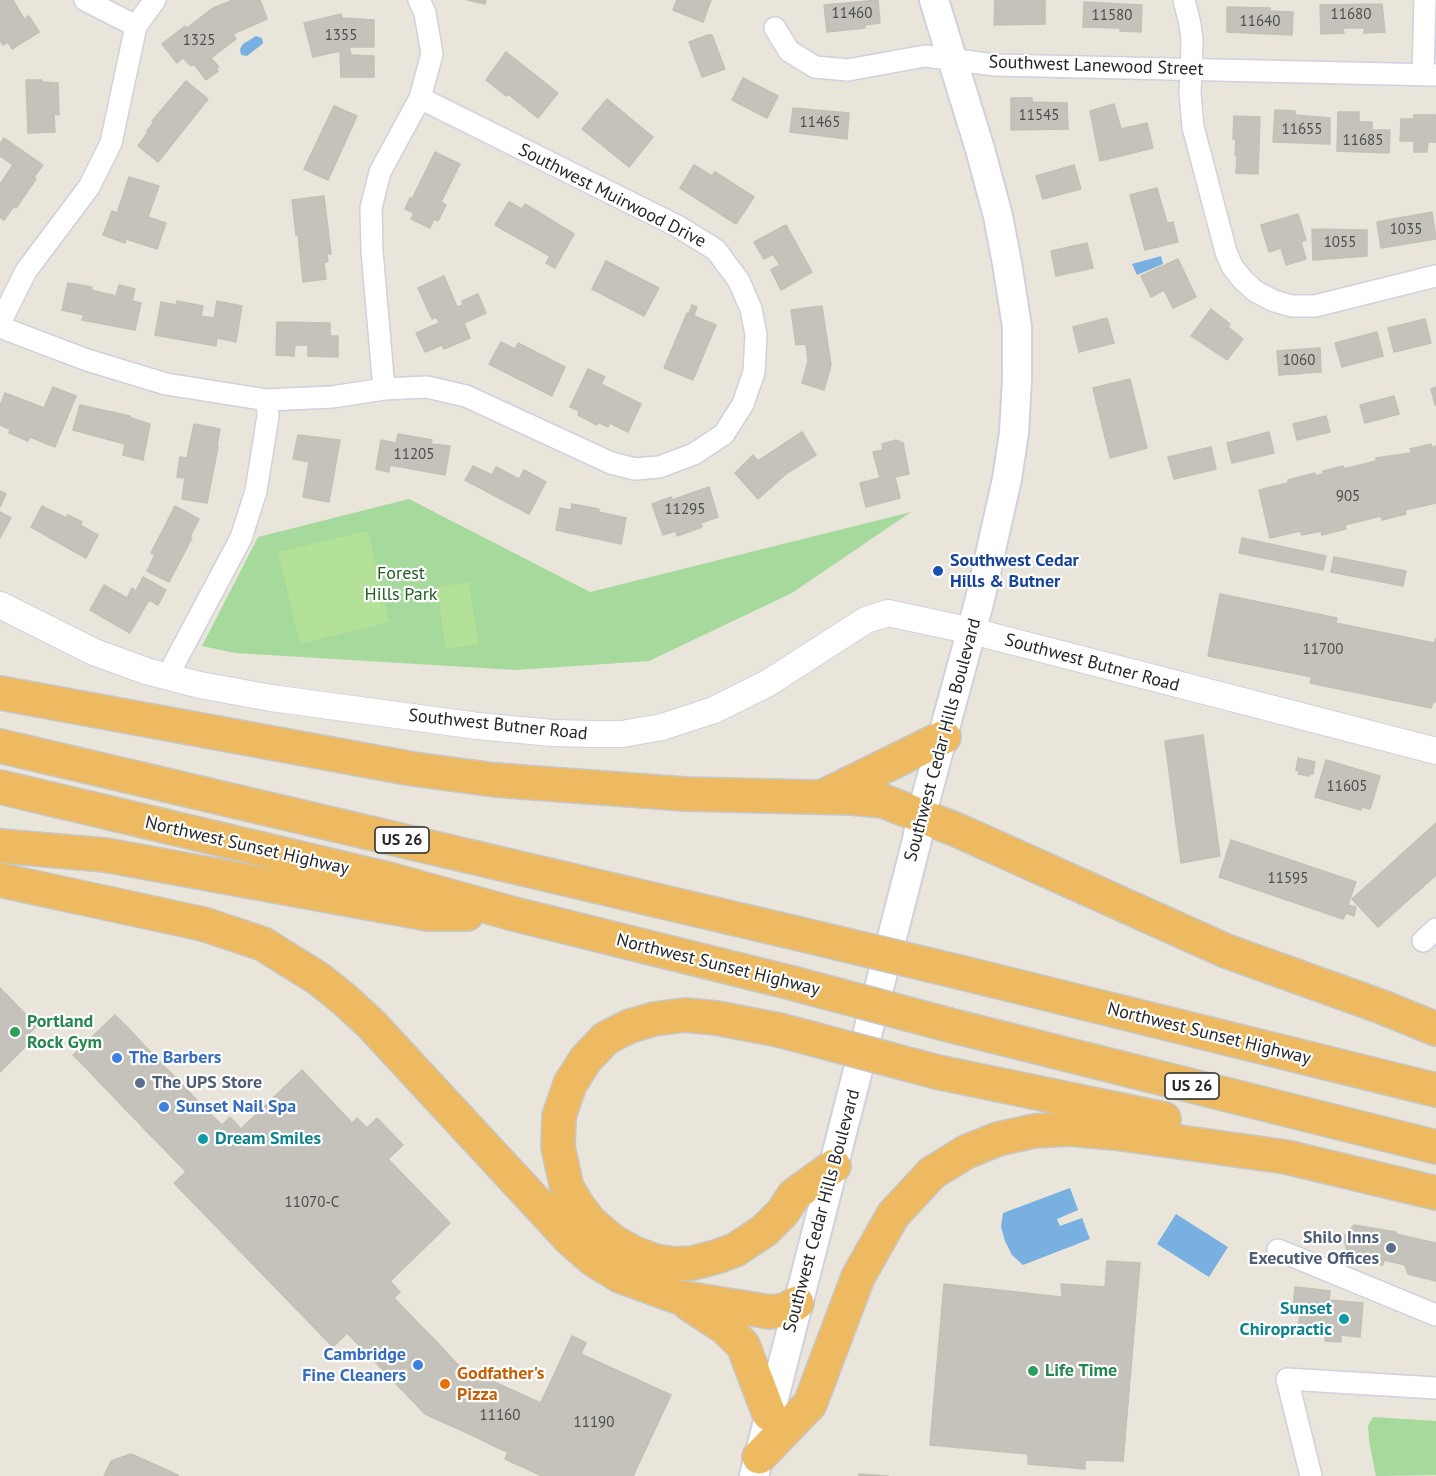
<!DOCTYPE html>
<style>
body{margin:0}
canvas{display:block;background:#e9e5da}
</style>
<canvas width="1436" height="1476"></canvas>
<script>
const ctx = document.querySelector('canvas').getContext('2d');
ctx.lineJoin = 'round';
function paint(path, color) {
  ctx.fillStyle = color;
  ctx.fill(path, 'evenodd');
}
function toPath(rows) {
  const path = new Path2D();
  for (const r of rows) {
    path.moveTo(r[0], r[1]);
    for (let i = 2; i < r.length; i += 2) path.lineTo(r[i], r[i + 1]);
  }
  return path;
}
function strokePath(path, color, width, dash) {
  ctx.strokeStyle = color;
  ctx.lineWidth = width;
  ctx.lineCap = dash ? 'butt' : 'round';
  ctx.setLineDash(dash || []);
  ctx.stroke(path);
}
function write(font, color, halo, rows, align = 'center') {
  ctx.font = font + ' "PT Sans",sans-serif';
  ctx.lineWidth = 4.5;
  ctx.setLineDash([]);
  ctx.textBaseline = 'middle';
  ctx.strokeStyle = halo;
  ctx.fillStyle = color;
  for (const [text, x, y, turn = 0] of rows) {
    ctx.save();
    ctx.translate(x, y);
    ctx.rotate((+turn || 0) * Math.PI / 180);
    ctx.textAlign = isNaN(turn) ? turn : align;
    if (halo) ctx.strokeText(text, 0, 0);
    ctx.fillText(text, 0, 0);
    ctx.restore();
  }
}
const green = toPath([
 [409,499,590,592,911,512,792,593,649,661,516,670,235,653,202,646,258,537],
 [1373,1417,1436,1421,1436,1475,1376,1476,1369,1441,1368,1426]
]);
const pitch = toPath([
 [368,531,389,622,300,644,278,552],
 [469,582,478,644,446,649,437,587]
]);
const water = toPath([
 [256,36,262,38,263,43,261,45,247,56,241,55,240,49,243,44],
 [1161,256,1163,264,1137,275,1132,264],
 [1070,1188,1078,1210,1057,1219,1060,1226,1082,1218,1090,1239,1023,1265,1012,1255,1005,1241,1001,1227,1003,1213],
 [1176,1214,1228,1247,1209,1277,1157,1244]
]);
const building = toPath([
 [0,0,13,0,24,19,29,16,39,32,12,49,8,42,3,45,0,40,0,0],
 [233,0,260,0,267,19,233,34,236,39,211,58,219,67,216,69,218,71,206,80,194,64,191,66,183,58,177,63,162,44,185,26,187,28,213,8,233,0],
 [467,0,486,0,485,4,467,0],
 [677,0,711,0,703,22,673,10,677,0],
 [878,0,880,23,865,25,865,28,827,32,824,5,878,0],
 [995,0,1045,0,1045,24,994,25,995,0],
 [1084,2,1142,5,1141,32,1120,31,1120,28,1083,27,1084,2],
 [1382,4,1385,32,1364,33,1364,28,1343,28,1344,33,1321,34,1320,5,1382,4],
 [1227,7,1270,8,1270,11,1293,12,1292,35,1227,32,1227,7],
 [341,14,342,18,374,20,374,47,349,47,351,55,374,56,374,77,341,77,340,51,313,57,304,23,341,14],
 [708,35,712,35,725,69,702,77,689,42,708,35],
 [506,52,558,93,538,118,508,94,506,96,486,80,506,52],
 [743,78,778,96,767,118,732,100,743,78],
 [26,80,42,80,42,82,58,83,59,115,54,114,55,132,28,133,26,80],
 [186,81,208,99,158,162,138,146,148,132,147,131,154,122,152,121,186,81],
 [1011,98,1032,98,1032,102,1067,103,1068,129,1011,130,1011,98],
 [607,99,653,137,629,167,582,129,607,99],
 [1114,104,1121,129,1147,123,1153,148,1100,161,1090,111,1114,104],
 [334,106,357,116,328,180,304,169,334,106],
 [793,108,849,113,847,139,790,132,793,108],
 [1275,110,1295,111,1295,115,1330,118,1330,144,1273,142,1275,110],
 [1338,112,1359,112,1359,122,1372,122,1372,130,1390,130,1389,153,1337,151,1338,112],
 [1414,115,1436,115,1436,142,1428,142,1427,152,1414,152,1414,141,1400,141,1401,119,1414,119,1414,115],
 [1234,116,1260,117,1258,174,1236,173,1237,154,1235,155,1236,139,1233,139,1234,116],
 [4,138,43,165,34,177,36,179,16,208,14,206,4,220,0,217,0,184,13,165,0,156,0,144,4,138],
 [435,152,460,164,441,202,446,205,438,221,434,219,430,228,411,219,414,213,405,209,410,198,412,199,435,152],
 [694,165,712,176,715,172,754,197,736,224,680,188,694,165],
 [1074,165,1081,189,1043,199,1036,176,1074,165],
 [129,177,159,186,148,217,166,223,157,249,126,239,125,243,103,235,112,211,117,213,129,177],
 [1157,188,1167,223,1173,222,1178,242,1145,250,1130,195,1157,188],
 [324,196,331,254,327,254,328,262,324,262,326,279,303,282,298,235,296,235,292,200,324,196],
 [509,202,522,209,525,204,574,234,555,268,546,263,550,256,495,225,509,202],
 [1432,212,1436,239,1381,248,1377,222,1432,212],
 [1298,214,1306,240,1301,242,1306,259,1286,265,1281,248,1269,252,1261,225,1298,214],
 [786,225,812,272,781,290,771,270,780,265,773,254,764,259,754,242,786,225],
 [1312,229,1367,230,1367,256,1313,260,1312,229],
 [1087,243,1093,268,1056,276,1051,251,1087,243],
 [1178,259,1196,297,1173,308,1164,290,1151,297,1141,276,1178,259],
 [606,261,659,288,644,316,592,289,606,261],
 [444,276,457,307,463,305,462,301,478,294,486,313,464,323,470,338,444,349,442,345,425,352,416,333,439,323,437,317,432,319,418,288,444,276],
 [68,283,92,287,91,290,116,296,119,285,135,289,132,301,141,303,135,330,82,320,84,315,62,310,68,283],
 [177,301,203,306,201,316,214,318,217,301,242,306,236,342,217,338,216,346,155,335,161,302,176,305,177,301],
 [692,305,697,307,694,315,689,313,692,305],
 [822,306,831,365,824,390,802,383,808,361,806,344,796,345,791,310,822,306],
 [1211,309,1230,324,1228,327,1243,339,1227,360,1191,336,1211,309],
 [687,313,716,325,693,380,664,368,687,313],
 [1107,318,1114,343,1079,352,1073,327,1107,318],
 [1425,319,1431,343,1394,352,1388,328,1425,319],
 [277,322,330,323,330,336,338,336,338,357,308,356,308,345,295,345,294,356,276,355,277,322],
 [1377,332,1383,356,1342,367,1335,343,1377,332],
 [501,342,515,349,518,343,565,367,552,396,489,364,501,342],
 [1320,348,1321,372,1279,375,1277,351,1320,348],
 [588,369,605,377,601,384,641,404,628,432,610,423,608,427,598,422,597,425,578,415,579,411,570,407,588,369],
 [1130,379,1147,448,1110,458,1093,388,1130,379],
 [53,387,76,396,55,447,30,437,28,441,9,433,10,429,0,425,0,406,5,393,44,408,53,387],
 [1436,387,1436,405,1435,405,1431,389,1436,387],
 [1394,396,1399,414,1365,423,1360,405,1394,396],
 [80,405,130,416,131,418,150,424,143,460,123,455,125,444,73,430,80,405],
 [1326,416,1330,432,1297,440,1293,424,1326,416],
 [194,424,220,429,217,447,218,447,207,503,182,499,185,478,177,477,180,457,187,458,194,424],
 [802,432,816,455,787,473,758,499,735,473,753,455,758,461,802,432],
 [1269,432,1274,453,1232,463,1227,443,1269,432],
 [398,434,432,440,431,444,450,446,445,475,390,465,389,472,376,469,381,440,396,443,398,434],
 [298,435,340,440,329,502,303,497,309,462,293,459,298,435],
 [896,440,903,443,909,474,895,477,900,498,866,507,860,483,880,478,873,452,883,450,882,444,896,440],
 [1431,444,1432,448,1436,446,1436,503,1405,510,1406,514,1382,520,1381,516,1345,525,1346,529,1322,535,1321,531,1302,535,1300,531,1270,538,1259,490,1288,483,1288,480,1315,473,1315,476,1323,474,1323,471,1343,466,1344,469,1376,461,1376,458,1411,453,1410,449,1431,444],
 [1211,447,1216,469,1174,479,1168,457,1211,447],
 [473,466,492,475,496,467,519,479,524,470,546,482,529,514,465,480,473,466],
 [709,487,718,517,701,523,702,527,677,536,676,531,663,535,652,504,671,497,672,500,709,487],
 [0,491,6,494,0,507,0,491],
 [572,504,599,509,599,512,626,518,621,544,556,530,560,508,571,510,572,504],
 [42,506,66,518,68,515,82,522,80,525,98,535,86,558,31,527,42,506],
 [175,506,199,519,190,537,192,538,169,582,147,571,155,555,151,553,175,506],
 [0,512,11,518,0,538,0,512],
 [1242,538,1326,556,1323,570,1239,553,1242,538],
 [1334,557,1406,571,1403,586,1331,572,1334,557],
 [143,577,166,590,158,605,149,600,130,633,90,610,104,585,127,598,132,588,136,591,143,577],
 [1220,594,1337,618,1336,623,1434,643,1436,638,1436,702,1433,702,1431,708,1310,683,1312,677,1208,656,1220,594],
 [1203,735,1220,856,1181,863,1165,741,1203,735],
 [1298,758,1315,762,1313,774,1310,774,1309,776,1298,774,1299,771,1296,770,1298,758],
 [1326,760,1380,776,1370,809,1362,807,1361,810,1315,797,1326,760],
 [1436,823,1436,875,1378,927,1352,899,1436,823],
 [1231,840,1356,882,1348,905,1356,907,1354,916,1346,913,1343,919,1219,877,1231,840],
 [0,988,37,1026,24,1038,29,1043,0,1072,0,988],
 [115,1015,132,1032,90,1072,73,1055,115,1015],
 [132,1032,143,1044,102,1085,90,1072,132,1032],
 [143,1044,156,1058,115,1098,102,1085,143,1044],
 [156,1058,166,1068,124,1108,115,1098,156,1058],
 [166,1068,178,1080,137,1121,124,1108,166,1068],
 [302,1070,352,1123,357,1118,367,1128,377,1118,403,1145,388,1159,450,1223,342,1328,347,1333,333,1347,174,1183,186,1172,191,1177,302,1070],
 [178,1080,191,1094,149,1134,137,1121,178,1080],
 [191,1094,206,1110,165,1150,149,1134,191,1094],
 [206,1110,222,1125,230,1117,241,1129,191,1177,165,1150,206,1110],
 [1354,1225,1396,1232,1396,1234,1436,1243,1436,1281,1408,1274,1405,1265,1384,1260,1383,1265,1371,1263,1372,1258,1348,1253,1343,1237,1354,1225],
 [1107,1261,1140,1263,1123,1461,1085,1460,1085,1469,1028,1464,1028,1454,930,1445,944,1284,1062,1297,1061,1284,1105,1287,1107,1261],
 [390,1281,400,1292,394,1298,421,1326,379,1366,342,1328,390,1281],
 [1295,1287,1314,1289,1310,1333,1298,1332,1300,1311,1293,1310,1295,1287],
 [1314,1289,1330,1291,1326,1335,1310,1333,1314,1289],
 [1329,1300,1363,1303,1360,1337,1341,1335,1341,1342,1325,1341,1329,1300],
 [421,1326,433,1338,391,1379,379,1366,421,1326],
 [572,1336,586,1343,581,1354,671,1395,633,1476,542,1476,505,1459,512,1443,520,1447,572,1336],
 [433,1338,446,1352,404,1392,391,1379,433,1338],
 [446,1352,459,1366,481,1376,456,1428,425,1414,404,1392,446,1352],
 [481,1376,501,1385,476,1437,456,1428,481,1376],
 [501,1385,523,1395,498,1448,476,1437,501,1385],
 [523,1395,541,1403,520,1447,512,1443,508,1452,498,1448,523,1395],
 [131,1454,178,1475,178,1476,104,1476,111,1461,131,1454],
 [859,1474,888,1476,859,1476,859,1474]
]);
const minor = toPath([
 [85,0,136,26],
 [1184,0,1190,24,1192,40,1190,93,1193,127,1226,252,1232,266,1242,279,1255,291,1274,301,1292,306,1315,306,1436,276],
 [775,28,789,51,815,67,848,70,925,56,995,65,1436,75],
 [1423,74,1425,0],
 [0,323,26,271,89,187,111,143,136,26,155,0],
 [0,327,87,360,166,384,267,400,332,397,384,389,427,387,466,396,611,463,635,469,659,467,694,454,724,434,743,404,754,372,756,335,751,309,739,281,716,250,679,227,420,98],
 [384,389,372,251,371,208,380,172,420,98,432,54,425,13,419,0],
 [167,677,241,538,256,491,268,416,267,400],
 [1423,941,1436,929],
 [1278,1250,1436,1315],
 [1311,1476,1287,1379,1436,1388]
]);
const tertiary = toPath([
 [0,605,94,652,146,671,200,685,271,698,478,726,552,733,595,734,622,734,662,727,714,710,768,683,866,620,888,613,972,631,1436,751]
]);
const secondary = toPath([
 [754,1476,917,840,921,816,980,599,1007,479,1014,433,1017,380,1017,327,1007,263,998,216,980,149,934,0]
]);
const motorway = toPath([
 [0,693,413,769,495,780,685,794,852,798,883,801,957,830,1226,951,1382,1007,1436,1029],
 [0,746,804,935],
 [0,787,388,879,514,914,792,983],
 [824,796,944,737],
 [0,846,105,855,428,914,467,914],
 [0,880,203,924,263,944,319,979,345,1000,371,1024,571,1240,594,1260,620,1276,678,1297,770,1312,785,1310,797,1303],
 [963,973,1436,1090],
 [949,1025,1436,1147],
 [779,1030,716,1018,685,1015,654,1019,630,1026,606,1038,586,1059,570,1084,559,1116,558,1147,567,1188,578,1206,590,1222,614,1242,634,1253,655,1261,675,1264,693,1263,716,1257,735,1250,764,1231,783,1212,794,1195,834,1166],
 [937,1072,1164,1119],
 [689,1304,724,1327,743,1345,769,1414],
 [759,1457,810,1404,858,1277,893,1215,932,1173,966,1152,998,1139,1034,1131,1069,1129,1115,1133,1286,1157,1436,1193]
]);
const motorwayBridge = toPath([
 [804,935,963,973],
 [792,983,949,1025],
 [779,1030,937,1072]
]);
const markers = [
 [938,571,6,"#1a4fb4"],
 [15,1032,6,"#2e9e5b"],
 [117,1058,6,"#3f7fe0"],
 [140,1083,6,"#5c6f8a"],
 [164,1107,6,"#3f7fe0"],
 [203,1139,6,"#0f9aa8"],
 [1391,1248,6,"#5c6f8a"],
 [1344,1319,6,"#0f9aa8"],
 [418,1365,6,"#3f7fe0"],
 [1033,1371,6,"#2e9e5b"],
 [445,1384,6,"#e8710a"]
];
const numberNames = [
 ["11460",852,14],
 ["11680",1351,15],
 ["11580",1112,16],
 ["11640",1260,22],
 ["1355",341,36],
 ["1325",199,41],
 ["11545",1039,116],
 ["11465",820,123],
 ["11655",1302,130],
 ["11685",1363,141],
 ["1035",1406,230],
 ["1055",1340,243],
 ["1060",1299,361],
 ["11205",414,455],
 ["905",1348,497],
 ["11295",685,510],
 ["11700",1323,650],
 ["11605",1347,787],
 ["11595",1288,879],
 ["11070-C",312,1203],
 ["11160",500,1416],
 ["11190",594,1423]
];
const shields = [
 [402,840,54],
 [1192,1086,54]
];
const shieldNames = [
 ["US 26",402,840],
 ["US 26",1192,1086]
];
const streetNames = [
 ["Southwest Lanewood Street",1096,66,2],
 ["Southwest Muirwood Drive",612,196,27],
 ["Southwest Butner Road",1092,663,15],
 ["Southwest Butner Road",498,725,6],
 ["Southwest Cedar Hills Boulevard",943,740,-75],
 ["Northwest Sunset Highway",247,846,13],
 ["Northwest Sunset Highway",718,965,14],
 ["Northwest Sunset Highway",1209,1034,14],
 ["Southwest Cedar Hills Boulevard",822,1211,-75]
];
const transitNames = [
 ["Southwest Cedar",950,561],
 ["Hills & Butner",950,582]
];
const parkNames = [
 ["Forest",401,574],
 ["Hills Park",401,595]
];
const leisureNames = [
 ["Portland",27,1022],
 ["Rock Gym",27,1043],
 ["Life Time",1045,1371]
];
const shopNames = [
 ["The Barbers",129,1058],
 ["Sunset Nail Spa",176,1107],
 ["Cambridge",406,1355,"right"],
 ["Fine Cleaners",406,1376,"right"]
];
const serviceNames = [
 ["The UPS Store",152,1083],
 ["Shilo Inns",1379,1238,"right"],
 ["Executive Offices",1379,1259,"right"]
];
const cultureNames = [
 ["Dream Smiles",215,1139],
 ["Sunset",1332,1309,"right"],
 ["Chiropractic",1332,1330,"right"]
];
const foodNames = [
 ["Godfather's",457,1374],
 ["Pizza",457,1395]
];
paint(green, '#a5da9c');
paint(pitch, '#b4e198');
paint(water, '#77b0e1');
paint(building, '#c4c2ba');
strokePath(building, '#c3c1b4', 1.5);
strokePath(minor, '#d0d0df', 24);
strokePath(tertiary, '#d0d0df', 28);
strokePath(secondary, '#d0d0df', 32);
strokePath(motorway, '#c7c7c7', 36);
strokePath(minor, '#fff', 21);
strokePath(tertiary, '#fff', 26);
strokePath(secondary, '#fff', 28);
strokePath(motorway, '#edb961', 33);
strokePath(motorwayBridge, '#c7c7c7', 36, []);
strokePath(motorwayBridge, '#edb961', 33);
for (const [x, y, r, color] of markers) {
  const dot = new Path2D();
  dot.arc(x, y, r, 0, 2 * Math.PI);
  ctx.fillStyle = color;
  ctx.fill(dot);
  strokePath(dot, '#fff', 2);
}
write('15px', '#4e4e4c', null, numberNames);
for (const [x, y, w] of shields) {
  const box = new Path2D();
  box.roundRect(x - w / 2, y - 13, w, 26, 4.5);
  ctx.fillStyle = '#fff';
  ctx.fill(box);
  strokePath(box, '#272727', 1.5);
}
write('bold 16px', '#272727', null, shieldNames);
write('18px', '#272727', '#fff', streetNames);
write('bold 18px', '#164399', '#fff', transitNames, 'left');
write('18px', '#215c20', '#fff', parkNames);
write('bold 18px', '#27864d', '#fff', leisureNames, 'left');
write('bold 18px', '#366cbe', '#fff', shopNames, 'left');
write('bold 18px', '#4e5e75', '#fff', serviceNames, 'left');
write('bold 18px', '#0d838f', '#fff', cultureNames, 'left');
write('bold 18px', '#c56008', '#fff', foodNames, 'left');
</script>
